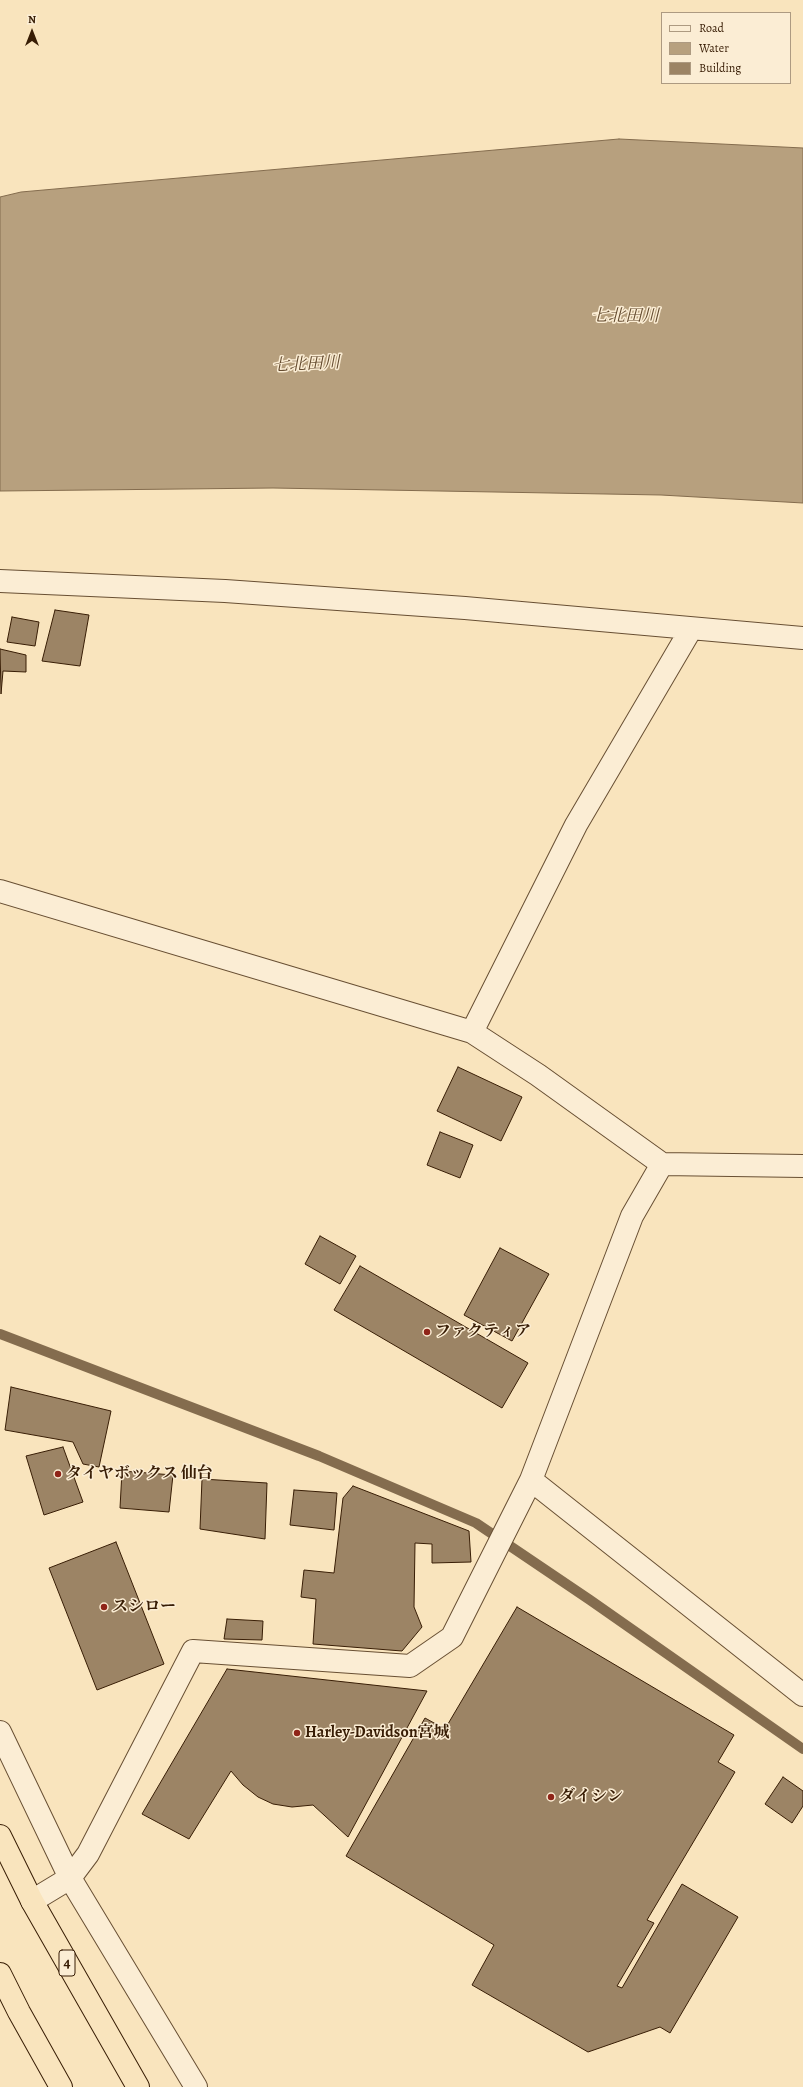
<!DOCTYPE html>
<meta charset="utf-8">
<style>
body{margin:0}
#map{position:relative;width:803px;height:2087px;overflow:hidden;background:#f9e4bd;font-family:Alegreya,serif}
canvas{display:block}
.legend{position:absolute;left:661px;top:12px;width:130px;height:72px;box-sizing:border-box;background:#fbedd4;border:1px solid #ad9a81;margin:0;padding:5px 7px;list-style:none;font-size:12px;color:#381d05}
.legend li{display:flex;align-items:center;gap:8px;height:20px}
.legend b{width:20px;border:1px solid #ad9a81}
.north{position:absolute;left:12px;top:12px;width:40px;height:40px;-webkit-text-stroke:3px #fbedd4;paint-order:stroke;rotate:0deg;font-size:11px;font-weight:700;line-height:16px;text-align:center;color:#381d05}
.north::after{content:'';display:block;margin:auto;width:14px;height:18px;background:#381d05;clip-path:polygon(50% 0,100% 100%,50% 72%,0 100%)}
</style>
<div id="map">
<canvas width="803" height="2087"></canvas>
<ul class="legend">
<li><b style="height:5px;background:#fbedd4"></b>Road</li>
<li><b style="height:11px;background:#b7a07e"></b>Water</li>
<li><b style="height:11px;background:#9c8465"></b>Building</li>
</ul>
<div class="north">N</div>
</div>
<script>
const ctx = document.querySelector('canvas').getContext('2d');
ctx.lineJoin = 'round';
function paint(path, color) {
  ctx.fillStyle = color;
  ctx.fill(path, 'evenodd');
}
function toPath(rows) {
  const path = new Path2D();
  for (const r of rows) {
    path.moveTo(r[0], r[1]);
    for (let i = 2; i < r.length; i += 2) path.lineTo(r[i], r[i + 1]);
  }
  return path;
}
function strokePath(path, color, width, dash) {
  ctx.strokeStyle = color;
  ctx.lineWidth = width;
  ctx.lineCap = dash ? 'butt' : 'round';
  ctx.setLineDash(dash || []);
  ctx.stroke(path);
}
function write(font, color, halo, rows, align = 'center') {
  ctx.font = font + ' Alegreya,"Noto Serif JP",serif';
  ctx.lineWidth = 3;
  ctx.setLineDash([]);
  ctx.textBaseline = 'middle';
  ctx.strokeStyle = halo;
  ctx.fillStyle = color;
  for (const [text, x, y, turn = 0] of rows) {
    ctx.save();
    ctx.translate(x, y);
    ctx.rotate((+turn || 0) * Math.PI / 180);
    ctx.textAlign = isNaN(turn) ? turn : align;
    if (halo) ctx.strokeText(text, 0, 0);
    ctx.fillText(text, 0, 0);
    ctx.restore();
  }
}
const water = toPath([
 [619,139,803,148,803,503,661,495,273,488,0,491,0,197,21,192,619,139]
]);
const stream = toPath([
 [0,1334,319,1456,476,1523,590,1600,803,1749]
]);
const building = toPath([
 [55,610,89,615,80,666,42,661,55,610],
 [12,617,39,622,35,646,7,642,12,617],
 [0,649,26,655,26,672,3,671,1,694,0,649],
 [458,1067,522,1097,501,1141,437,1111,458,1067],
 [440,1132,473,1145,460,1178,427,1165,440,1132],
 [320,1236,356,1256,340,1284,305,1264,320,1236],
 [500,1248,549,1274,512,1341,464,1315,500,1248],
 [360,1266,528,1363,502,1408,334,1310,360,1266],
 [11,1387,111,1411,99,1467,83,1464,73,1442,5,1430,11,1387],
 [63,1447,83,1502,44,1515,26,1456,63,1447],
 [122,1471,173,1475,169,1512,120,1508,122,1471],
 [202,1479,267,1483,265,1539,200,1529,202,1479],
 [353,1486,469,1531,471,1562,432,1563,432,1544,415,1543,414,1607,422,1627,402,1651,313,1644,316,1599,301,1597,304,1570,334,1573,343,1498,353,1486],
 [294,1490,337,1493,334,1530,290,1525,294,1490],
 [116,1542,164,1664,97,1690,49,1568,116,1542],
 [517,1607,734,1735,718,1762,735,1772,647,1920,654,1923,617,1986,622,1988,682,1884,738,1917,670,2033,660,2027,588,2052,472,1985,494,1945,346,1856,425,1718,445,1729,517,1607],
 [227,1619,263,1621,262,1640,224,1639,227,1619],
 [227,1669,427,1691,348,1837,313,1805,292,1807,273,1804,258,1797,243,1785,231,1771,189,1839,142,1814,227,1669],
 [783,1777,803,1791,803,1806,792,1823,765,1804,783,1777]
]);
const street = toPath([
 [0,581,225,591,465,608,803,638],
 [0,891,472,1032,538,1075,662,1164],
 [472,1032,576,825,691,629],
 [531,1480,803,1695],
 [0,1732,70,1878,196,2087],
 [32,1901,70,1878,88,1854,193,1651,410,1666,452,1637,531,1480,632,1216,662,1164,803,1166]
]);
const highway = toPath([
 [0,1836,32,1901,138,2087],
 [0,1974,19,2012,61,2087]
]);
const markers = [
 [427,1332,4,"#8f2418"],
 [58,1474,4,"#8f2418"],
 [104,1607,4,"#8f2418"],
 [297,1733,4,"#8f2418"],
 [551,1797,4,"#8f2418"]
];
const shields = [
 [67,1963,16]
];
const shieldNames = [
 ["4",67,1963]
];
const poiNames = [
 ["ファクティア",435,1332],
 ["タイヤボックス 仙台",66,1474],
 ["スシロー",112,1607],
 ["Harley-Davidson宮城",305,1733],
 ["ダイシン",559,1797]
];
const waterNames = [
 ["七北田川",625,317],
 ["七北田川",306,365,-3]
];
paint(water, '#b7a07e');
strokePath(water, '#846c4e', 1);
strokePath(stream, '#846c4e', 10);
paint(building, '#9c8465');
strokePath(building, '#381d05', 1);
strokePath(street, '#684f33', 24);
strokePath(highway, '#381d05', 24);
strokePath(street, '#fbedd4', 22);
strokePath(highway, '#f9e4bd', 22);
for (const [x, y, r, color] of markers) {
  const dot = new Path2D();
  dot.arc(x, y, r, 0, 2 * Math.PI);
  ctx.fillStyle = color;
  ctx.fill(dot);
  strokePath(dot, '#fbedd4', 1.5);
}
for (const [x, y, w] of shields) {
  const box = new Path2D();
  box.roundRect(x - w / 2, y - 13, w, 26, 3);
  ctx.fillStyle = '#fbedd4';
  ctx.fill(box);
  strokePath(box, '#381d05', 1);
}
write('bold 15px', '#381d05', null, shieldNames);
write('bold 16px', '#381d05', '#fbedd4', poiNames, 'left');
write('italic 17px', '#644b2f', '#fbedd4', waterNames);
</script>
